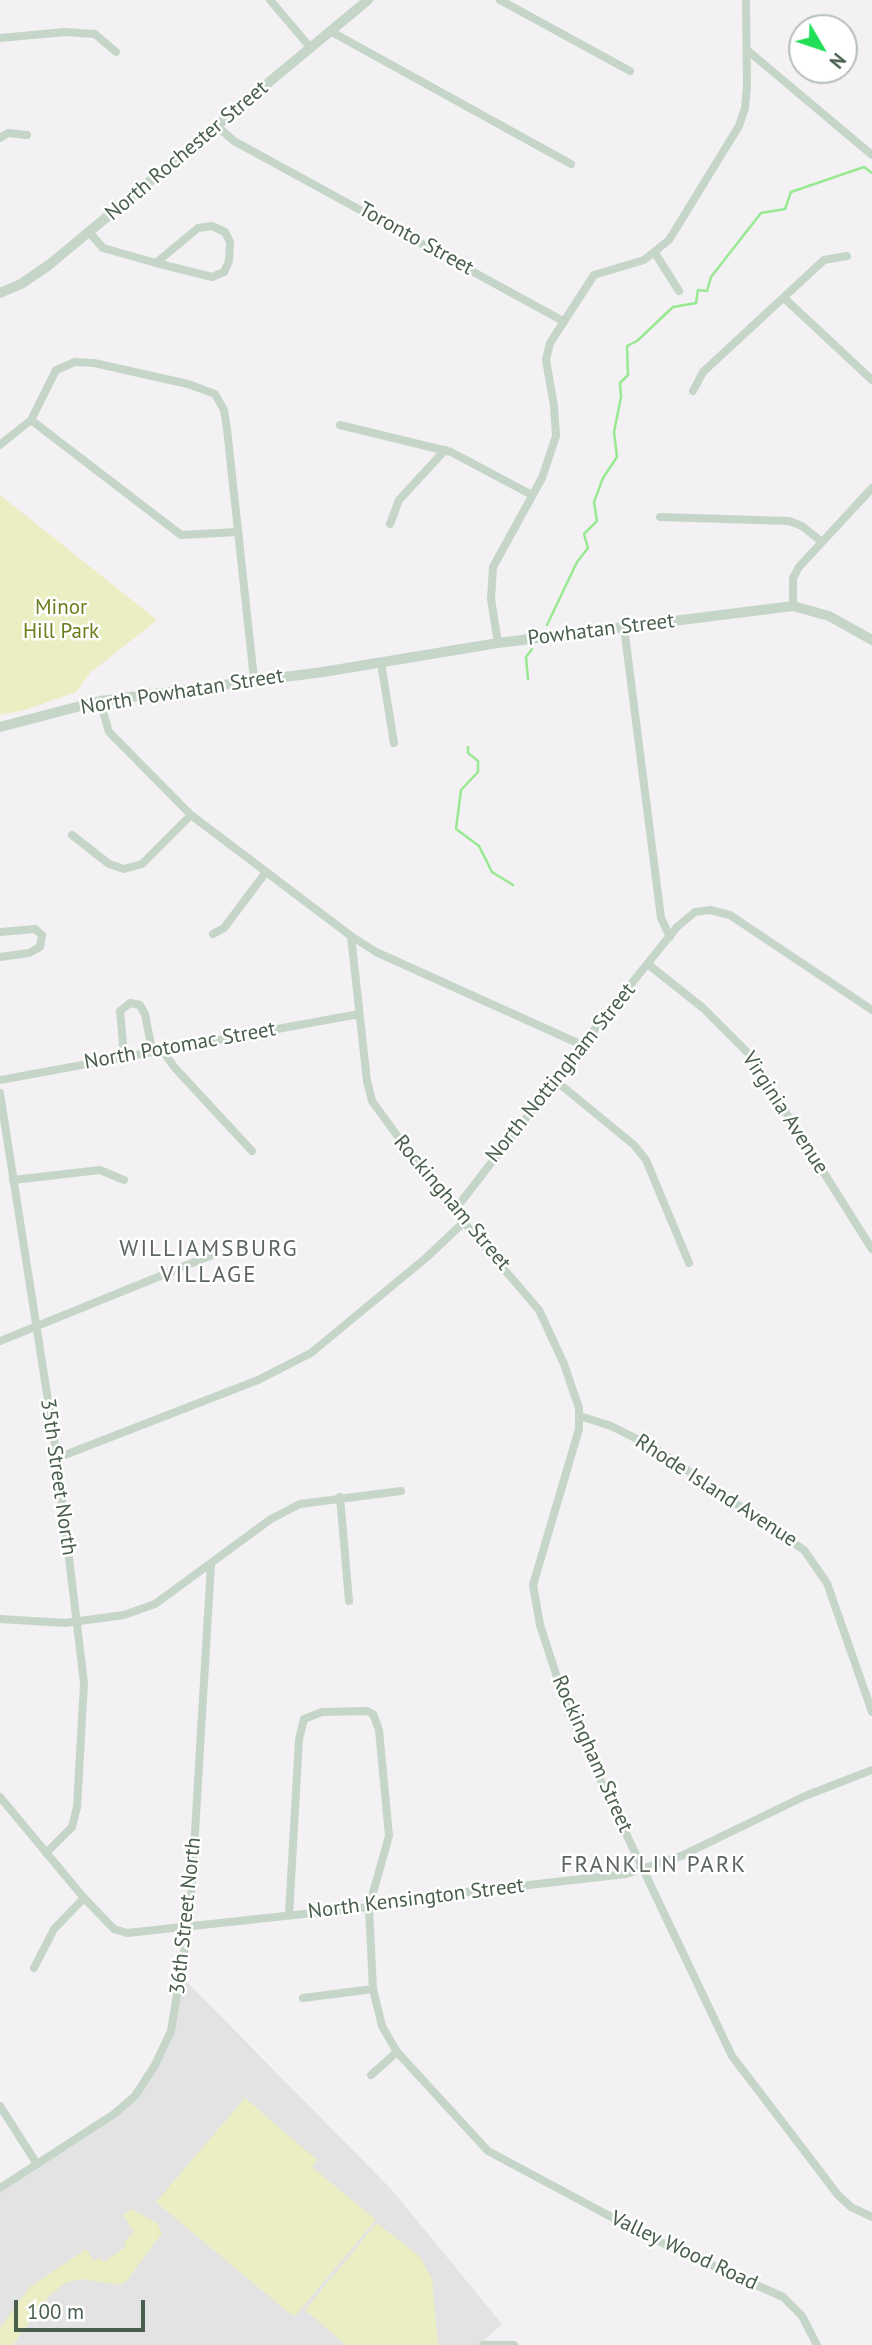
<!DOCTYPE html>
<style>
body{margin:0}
#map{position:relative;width:872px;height:2345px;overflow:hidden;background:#f3f1f3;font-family:"PT Sans",sans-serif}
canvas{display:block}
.north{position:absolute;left:788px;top:14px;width:70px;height:70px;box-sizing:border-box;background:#fff;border:2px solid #b6bfb8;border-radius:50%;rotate:129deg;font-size:19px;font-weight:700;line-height:28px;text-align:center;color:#495e4d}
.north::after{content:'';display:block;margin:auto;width:24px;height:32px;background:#20de56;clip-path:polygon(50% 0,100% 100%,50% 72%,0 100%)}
.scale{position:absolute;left:14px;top:2300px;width:131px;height:32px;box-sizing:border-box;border:4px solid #495e4d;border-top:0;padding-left:9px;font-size:21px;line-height:24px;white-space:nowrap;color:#495e4d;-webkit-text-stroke:5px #fff;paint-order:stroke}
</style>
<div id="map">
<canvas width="872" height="2345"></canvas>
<div class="north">N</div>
<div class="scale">100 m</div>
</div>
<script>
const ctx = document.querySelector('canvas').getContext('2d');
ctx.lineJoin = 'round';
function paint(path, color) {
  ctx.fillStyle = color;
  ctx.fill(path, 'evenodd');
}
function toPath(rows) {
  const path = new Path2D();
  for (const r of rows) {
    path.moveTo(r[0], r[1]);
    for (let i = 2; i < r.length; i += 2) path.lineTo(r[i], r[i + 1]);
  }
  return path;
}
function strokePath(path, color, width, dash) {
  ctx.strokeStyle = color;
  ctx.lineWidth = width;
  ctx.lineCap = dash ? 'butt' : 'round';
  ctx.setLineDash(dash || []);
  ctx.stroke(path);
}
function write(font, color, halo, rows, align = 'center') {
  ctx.font = font + ' "PT Sans",sans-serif';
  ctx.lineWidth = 5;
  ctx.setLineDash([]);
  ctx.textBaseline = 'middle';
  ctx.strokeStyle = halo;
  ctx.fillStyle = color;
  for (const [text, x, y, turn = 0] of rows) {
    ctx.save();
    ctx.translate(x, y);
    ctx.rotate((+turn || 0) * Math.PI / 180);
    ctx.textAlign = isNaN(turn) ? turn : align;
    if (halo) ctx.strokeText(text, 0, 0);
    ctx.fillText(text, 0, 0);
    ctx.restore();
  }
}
const education = toPath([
 [182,1977,391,2189,502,2324,479,2345,0,2345,0,2189,135,2096,171,2031]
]);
const green = toPath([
 [0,495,157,620,90,673,76,692,25,710,0,715],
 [245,2098,317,2160,312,2167,376,2220,294,2317,156,2202],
 [132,2209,157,2223,162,2233,126,2282,120,2285,81,2279,65,2283,49,2296,13,2345,0,2345,0,2328,30,2287,86,2249,94,2261,100,2258,104,2262,126,2247,124,2242,134,2232,123,2215],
 [377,2223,420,2257,432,2279,438,2345,346,2345,305,2310]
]);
const stream = toPath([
 [547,625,577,562,588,548,584,534,597,521,594,502,603,478,617,457,614,432,621,397,620,383,628,375,627,346,637,341,673,307,696,303,698,290,707,291,711,277,761,213,785,209,791,192,864,167,872,173],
 [528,679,526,657,532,649],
 [468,747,468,753,478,761,478,772,461,790,456,829,479,846,492,872,513,885]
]);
const minor = toPath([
 [270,0,310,47],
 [500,0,630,71],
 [330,31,571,164],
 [0,38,65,32,95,34,116,52],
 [747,50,872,155],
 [217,126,234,141,563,321],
 [0,138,8,133,27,135],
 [212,226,225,232,230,242,229,261,224,272,212,277,156,263,198,228,212,226],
 [89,232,103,248,156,263],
 [655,253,679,291],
 [784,298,872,380],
 [693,391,703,372,824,260,847,256],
 [31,420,181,535,237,532],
 [340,425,451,452,532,495],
 [0,445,31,420,56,370,75,362,94,363,188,384,215,394,224,410,227,429,254,679],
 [660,517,789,521,802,526,822,542],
 [390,524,399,500,445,450],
 [793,606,793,578,799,567,872,488],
 [624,627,661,918,670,937],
 [498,643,491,599,493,567,542,478,556,436,554,406,546,360,550,343,594,275,644,260,669,240,739,126,745,108,747,86,746,0],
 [381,663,394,743],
 [100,701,109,732,191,815,351,936,376,952,582,1045],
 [72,835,109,864,124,869,142,864,191,815],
 [0,932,35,929,42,935,40,947,29,953,0,957],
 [213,934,224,928,266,872],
 [351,936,367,1081,372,1101,438,1192,539,1310,564,1364,579,1408,579,1429,533,1585,540,1625,569,1714,732,2056,838,2195,851,2207,872,2217],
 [649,965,703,1008,749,1054,872,1249],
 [162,1050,175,1068,252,1151],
 [124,1055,120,1011,130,1003,140,1005,145,1014,152,1050],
 [0,1080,359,1014],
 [556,1081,634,1145,646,1160,689,1263],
 [0,1093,57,1458,84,1683,77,1807,72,1827,46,1853],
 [13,1180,100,1170,124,1180],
 [454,1211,598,1025,677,927,695,912,710,910,730,915,872,1010],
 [0,1341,212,1255],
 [580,1416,611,1426,653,1447,804,1550,827,1583,872,1712],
 [57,1458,258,1380,311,1353,427,1257,464,1222],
 [340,1497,349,1601],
 [0,1619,65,1623,124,1615,155,1604,271,1519,300,1504,401,1491],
 [0,1797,84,1898,114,1929,127,1933,369,1907,458,1893,626,1874,681,1856,805,1796,872,1770],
 [289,1915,299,1739,304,1719,322,1712,367,1711,373,1714,379,1730,389,1836,369,1907,373,1989,382,2026,397,2052,488,2151,645,2235,783,2297,802,2316,817,2345],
 [34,1968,54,1929,84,1898],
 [303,1998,373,1989],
 [371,2075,397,2052],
 [0,2106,37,2164],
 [0,2188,114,2114,135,2096,155,2065,171,2031,190,1916,211,1564],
 [483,2345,514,2345]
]);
const tertiary = toPath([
 [0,293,21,284,49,265,368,0],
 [0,727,100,701,323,672,498,643,793,606,829,616,872,640]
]);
const streetNames = [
 ["North Rochester Street",187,151,-40],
 ["Toronto Street",416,239,29],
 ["Powhatan Street",601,630,-7],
 ["North Powhatan Street",182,692,-9],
 ["North Potomac Street",180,1046,-10],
 ["North Nottingham Street",561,1073,-51],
 ["Virginia Avenue",785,1113,57],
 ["Rockingham Street",452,1203,50],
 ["35th Street North",58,1477,82],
 ["Rhode Island Avenue",716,1491,33],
 ["Rockingham Street",592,1754,66],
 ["North Kensington Street",416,1899,-7],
 ["36th Street North",186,1916,-84],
 ["Valley Wood Road",684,2251,25]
];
const parkNames = [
 ["Minor",61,608],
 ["Hill Park",61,632]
];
const neighbourhoodNames = [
 ["WILLIAMSBURG",209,1249],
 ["VILLAGE",209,1275],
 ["FRANKLIN PARK",654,1865]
];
paint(education, '#e3e3e4');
paint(green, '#eaeec2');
strokePath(stream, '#98e991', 2.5);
strokePath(minor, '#c5d5c8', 8);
strokePath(tertiary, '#c5d5c8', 10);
write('21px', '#495e4d', '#fff', streetNames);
write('21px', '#697e1b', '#fff', parkNames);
ctx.letterSpacing = '2px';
write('23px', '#5e6660', '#fff', neighbourhoodNames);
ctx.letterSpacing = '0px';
</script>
